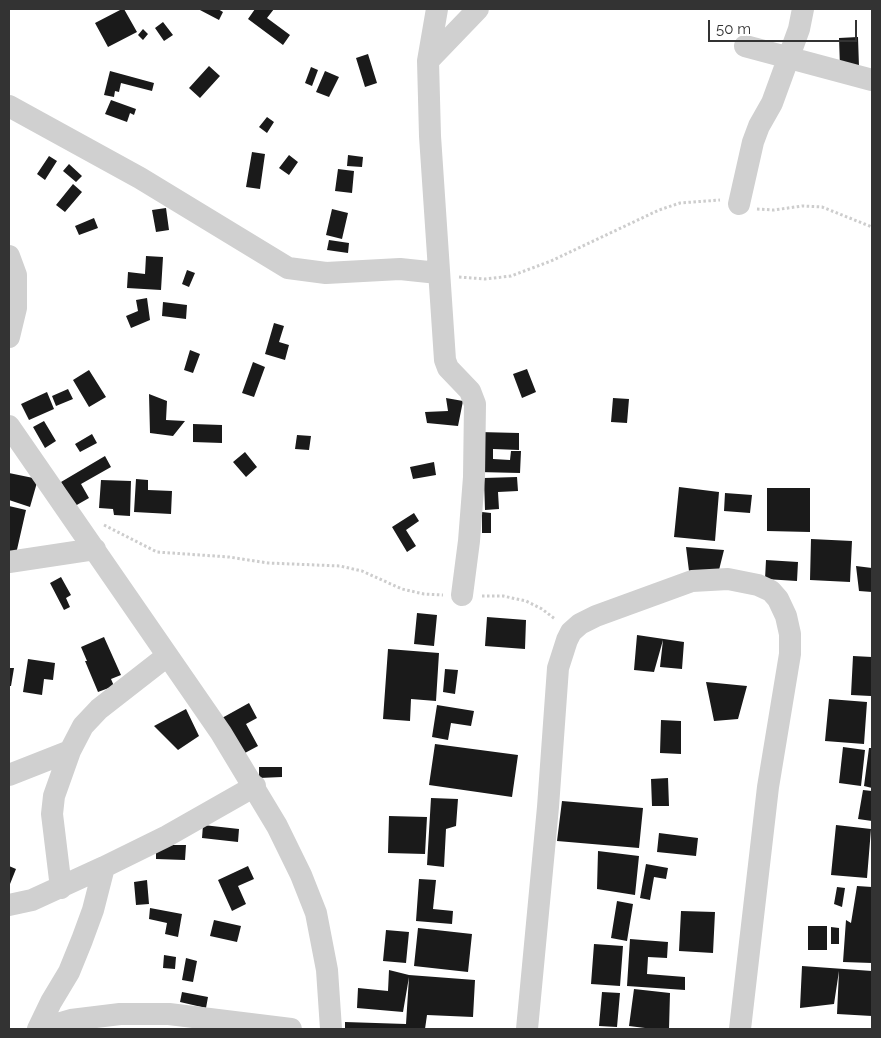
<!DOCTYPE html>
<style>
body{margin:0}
#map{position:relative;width:881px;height:1038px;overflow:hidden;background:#fff;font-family:Raleway,sans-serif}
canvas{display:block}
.frame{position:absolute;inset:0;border:10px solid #333;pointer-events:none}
.scale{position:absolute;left:708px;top:20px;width:149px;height:22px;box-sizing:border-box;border:2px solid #333;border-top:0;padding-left:6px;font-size:15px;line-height:18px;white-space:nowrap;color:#333;-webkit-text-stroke:4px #fff;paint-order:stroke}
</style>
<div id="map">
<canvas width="881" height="1038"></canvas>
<div class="frame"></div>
<div class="scale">50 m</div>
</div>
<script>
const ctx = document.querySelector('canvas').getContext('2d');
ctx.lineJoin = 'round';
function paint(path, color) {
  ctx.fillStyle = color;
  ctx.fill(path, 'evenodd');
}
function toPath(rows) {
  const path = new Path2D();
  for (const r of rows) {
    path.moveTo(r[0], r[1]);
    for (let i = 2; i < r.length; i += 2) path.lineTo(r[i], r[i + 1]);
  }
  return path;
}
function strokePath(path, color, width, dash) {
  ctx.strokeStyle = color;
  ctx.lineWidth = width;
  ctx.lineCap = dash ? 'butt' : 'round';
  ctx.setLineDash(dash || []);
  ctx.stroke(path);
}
const building = toPath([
 [122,9,124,9,137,32,108,47,95,23],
 [198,9,218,9,223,12,219,20],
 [255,9,274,9,267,18,290,35,283,45,248,19],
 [163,22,173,35,164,41,155,28],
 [143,29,148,34,143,40,138,35],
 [858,37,859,67,840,67,839,38],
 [368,54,377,83,365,87,356,58],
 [209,66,220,76,200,98,189,88],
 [311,67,318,70,312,86,305,83],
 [110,71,154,83,152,91,121,83,119,92,115,91,114,97,104,95],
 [325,71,339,77,329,97,316,92],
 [111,100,136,109,134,115,130,113,127,122,105,114],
 [267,117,274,122,267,133,259,127],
 [252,152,265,154,260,189,246,187],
 [289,155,298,162,289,175,279,168],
 [348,155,363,157,362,167,347,166],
 [49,156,57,161,45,180,37,174],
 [69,164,82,176,76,182,63,171],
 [338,169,354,171,352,193,335,191],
 [73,184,82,192,65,212,56,205],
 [166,208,169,230,156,232,152,210],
 [332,209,348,213,342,239,326,235],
 [94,218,98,228,79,235,75,226],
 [329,240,349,243,348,253,327,250],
 [146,256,163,257,161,290,127,288,128,272,145,274],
 [187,270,195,273,189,287,182,284],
 [147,298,150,320,131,328,126,316,138,311,136,300],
 [163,302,187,305,186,319,162,316],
 [274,323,284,326,279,342,289,345,285,360,265,354],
 [190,350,200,354,193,373,184,370],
 [253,362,265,367,254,397,242,393],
 [527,369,536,392,522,398,513,374],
 [89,370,106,397,89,407,73,380],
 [68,389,73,399,56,406,52,396],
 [47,392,54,409,29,420,21,404],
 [149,394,167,401,166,420,185,421,173,436,150,433],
 [446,398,463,401,458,426,427,423,425,412,448,411],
 [613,398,629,399,627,423,611,422],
 [44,421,56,441,45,448,33,427],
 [193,424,222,425,222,443,193,442],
 [479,432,519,433,519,450,493,449,493,459,510,460,511,451,521,451,520,473,478,472],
 [92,434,97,443,80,452,75,444],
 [297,435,311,436,309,450,295,449],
 [245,452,257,467,246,477,233,462],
 [105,456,111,467,81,484,89,498,75,506,61,482],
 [434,462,436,475,413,479,410,467],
 [9,473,38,479,30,507,9,500],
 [517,477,518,491,498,492,499,509,485,510,484,478],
 [136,479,148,480,148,490,172,491,171,514,134,512],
 [101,480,131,481,130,516,114,515,113,509,99,508],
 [679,487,719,492,715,541,674,537],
 [767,488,810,488,810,532,767,531],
 [725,493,752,495,750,513,724,511],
 [9,506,26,510,16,554,9,551],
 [482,512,491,513,491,533,482,533],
 [414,513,419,521,406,530,416,546,407,552,392,527],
 [811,539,852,541,850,582,810,580],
 [686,547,724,550,719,570,689,571],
 [766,560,798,562,797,581,765,579],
 [856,566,872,568,872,592,859,591],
 [61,577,71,595,66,598,70,607,64,610,50,583],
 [417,613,437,615,434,646,414,644],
 [487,617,526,620,525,649,485,646],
 [637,635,684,642,682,669,660,667,663,640,654,672,634,670],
 [104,637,121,675,111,679,114,686,98,692,85,661,87,661,81,647],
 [388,649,439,653,436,701,411,699,410,721,383,719],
 [853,656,872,657,871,696,851,695],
 [28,659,55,663,53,680,44,679,42,695,23,692],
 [9,668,14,668,11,686,9,686],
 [445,669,458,670,455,694,443,692],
 [706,682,747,686,738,719,714,721],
 [829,699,867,702,864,744,825,741],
 [249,703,257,718,246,724,258,746,243,754,222,718],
 [437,705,474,711,471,726,451,723,448,740,432,737],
 [186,709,199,736,178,750,154,726],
 [661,720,681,721,681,754,660,753],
 [435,744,518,755,512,797,429,785],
 [843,747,865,750,861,786,839,783],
 [869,748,872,748,872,788,864,786],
 [259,767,282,767,282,777,259,778],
 [668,778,669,806,652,806,651,779],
 [863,790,872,791,872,821,858,819],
 [431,798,458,799,456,826,446,829,444,867,427,865],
 [562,801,643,808,639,848,557,841],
 [389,816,427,817,425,854,388,853],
 [203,825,239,829,238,842,202,838],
 [836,825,871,829,867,878,831,875],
 [659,833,698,838,696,856,657,852],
 [156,845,186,845,185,860,156,859],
 [598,851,639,856,635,895,597,889],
 [646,864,668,868,666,879,654,877,650,900,640,898],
 [9,866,16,869,10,884,9,883],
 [248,866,254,879,238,886,246,904,232,911,218,880],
 [419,879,436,880,433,909,453,911,452,924,416,921],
 [147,880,149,904,136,905,134,882],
 [857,886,872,887,872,963,843,962,846,920,851,923],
 [837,887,845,888,842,907,834,904],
 [617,901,633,904,627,941,611,938],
 [150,908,182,914,178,937,165,934,167,923,149,919],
 [681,911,715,912,713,953,679,951],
 [214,920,241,926,237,942,210,936],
 [808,926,827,926,827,950,808,950],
 [831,927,839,928,839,944,831,944],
 [418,928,472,934,468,972,414,966],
 [386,930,409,932,406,963,383,961],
 [630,939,668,942,667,958,648,957,647,974,685,977,685,990,627,986],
 [594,944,623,946,620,986,591,984],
 [164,955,176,957,175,969,163,968],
 [186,958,197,961,193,982,182,980],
 [802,966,872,971,872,1016,837,1014,839,971,834,1004,800,1008],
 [389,970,409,975,475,980,473,1017,427,1015,425,1029,345,1029,345,1022,406,1024,409,977,403,1012,357,1008,358,988,388,991],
 [634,989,670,993,669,1029,653,1029,629,1026],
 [182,992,208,997,206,1008,180,1002],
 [602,992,620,993,617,1027,599,1026]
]);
const path = toPath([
 [757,209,774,210,802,206,822,207,872,227],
 [459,277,485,279,511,276,551,261,659,210,680,203,720,200],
 [104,525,157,552,229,557,268,563,340,566,362,571,402,589,424,594,443,595],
 [482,596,503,596,526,601,542,609,555,619]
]);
const minor = toPath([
 [437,9,428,61,430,136,445,360,448,368,470,391,475,404,474,477,469,541,462,595],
 [745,46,872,80],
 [428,61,478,9],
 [9,106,140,178,288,268,326,273,400,269,438,273],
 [739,204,753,142,759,126,772,103,799,29,803,9],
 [9,256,16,275,16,308,9,337],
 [9,426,221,733,277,826,301,875,316,913,327,970,331,1029],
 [9,562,95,549],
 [9,775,70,751],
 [61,888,52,814,54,796,70,751,83,726,99,709,167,656],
 [9,905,32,900,104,867,167,836,255,786],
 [38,1029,51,1002,69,972,82,940,93,910,104,867],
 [40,1029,71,1020,120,1014,169,1014,291,1029],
 [527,1029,548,807,558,668,567,640,571,632,580,624,596,616,692,581,728,579,758,585,771,591,778,599,786,616,790,634,790,654,768,787,740,1029]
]);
paint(building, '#1a1a1a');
strokePath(path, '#cdcdcd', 3, [2.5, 2.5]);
strokePath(minor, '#d0d0d0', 22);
</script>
